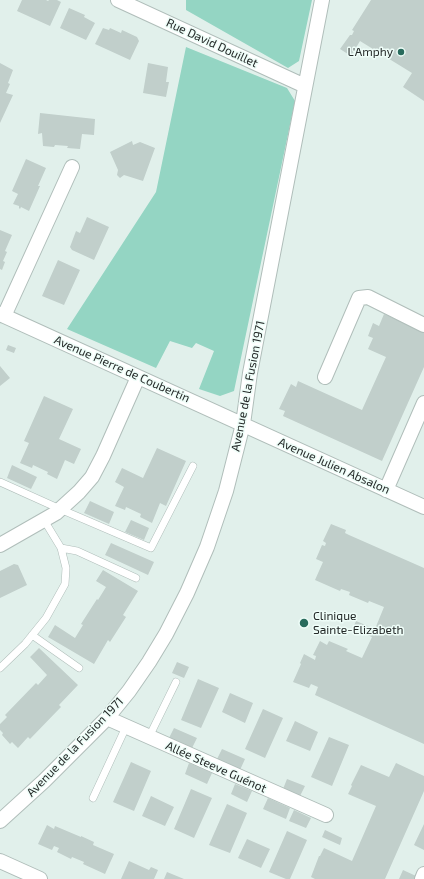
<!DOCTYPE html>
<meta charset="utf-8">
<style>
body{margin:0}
canvas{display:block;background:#e1f0eb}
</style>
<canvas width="424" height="879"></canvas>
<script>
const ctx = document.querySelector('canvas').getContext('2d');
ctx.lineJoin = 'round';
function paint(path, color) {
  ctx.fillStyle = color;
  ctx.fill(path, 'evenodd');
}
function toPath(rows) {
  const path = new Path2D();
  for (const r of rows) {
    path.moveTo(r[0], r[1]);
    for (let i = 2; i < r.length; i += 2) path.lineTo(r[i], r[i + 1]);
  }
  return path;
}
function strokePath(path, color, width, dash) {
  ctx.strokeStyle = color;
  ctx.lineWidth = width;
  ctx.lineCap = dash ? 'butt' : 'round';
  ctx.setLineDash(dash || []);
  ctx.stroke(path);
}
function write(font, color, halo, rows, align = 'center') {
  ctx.font = font + ' "Exo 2",sans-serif';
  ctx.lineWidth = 3;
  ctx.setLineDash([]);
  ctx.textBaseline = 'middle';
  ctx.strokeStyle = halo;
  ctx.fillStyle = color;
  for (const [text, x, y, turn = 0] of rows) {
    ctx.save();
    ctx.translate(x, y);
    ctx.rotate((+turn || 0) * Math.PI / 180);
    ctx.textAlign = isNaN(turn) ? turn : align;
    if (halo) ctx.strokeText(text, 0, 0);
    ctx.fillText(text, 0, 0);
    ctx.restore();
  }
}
const green = toPath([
 [186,0,312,0,299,61,288,68,186,10],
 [186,47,287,88,295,101,234,391,220,396,199,389,214,351,196,343,192,348,170,341,156,368,67,329,156,192]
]);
const building = toPath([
 [22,0,46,0,48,1,49,0,57,0,61,2,50,26,17,11],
 [371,0,424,0,424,101,403,87,412,73,360,41,351,56,340,49,350,35,352,35,354,31,352,30],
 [69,8,85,15,84,17,95,23,86,40,60,28],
 [103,28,109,30,110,28,121,33,122,30,137,37,139,41,130,60,95,44],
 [0,63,13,70,8,83,10,84,6,93,13,95,0,123],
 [148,63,168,67,166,82,169,82,166,97,143,93],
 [40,113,95,119,94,135,82,134,80,149,67,148,68,146,55,145,54,147,43,146,42,133,38,134],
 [132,141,133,145,140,142,155,148,143,181,124,175,120,178,117,175,118,170,110,152],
 [26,159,46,168,38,186,40,186,29,211,21,207,20,209,19,208,19,206,13,204,18,194,12,191],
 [87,217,109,227,94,260,72,250,70,247,76,231,80,233],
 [0,230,12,235,5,251,7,252,3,261,5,262,2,270,0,269],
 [58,260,80,270,64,305,42,296],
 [384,314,424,332,424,367,382,461,283,416,285,411,279,409,291,384,296,387,298,381,362,410,386,357,368,349,373,338,368,336,373,323,379,326],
 [8,345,16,348,14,353,6,350],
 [0,366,10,378,0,386],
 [44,396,73,409,59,439,81,449,74,464,65,460,57,479,47,474,48,472,33,465,32,468,20,463,29,443,24,441],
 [157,448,186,461,166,506,160,503,152,523,140,517,141,514,126,507,125,510,115,506,124,487,115,482,122,468,143,478],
 [12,465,37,477,31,489,7,478],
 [90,501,114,512,109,524,84,513],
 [131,520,149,528,144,540,125,532],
 [331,524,346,530,345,533,349,535,424,568,424,744,315,695,318,687,311,684,309,688,293,682,301,664,300,663,304,654,315,660,316,656,313,655,320,641,327,645,329,641,348,649,346,651,362,658,372,637,353,628,356,621,375,629,384,607,369,601,368,603,349,595,350,592,341,589,340,591,315,580,323,562,316,559,322,545,325,546,326,543,323,541],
 [111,543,154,562,148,575,105,555],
 [14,564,18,565,27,585,0,598,0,571],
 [103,570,138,591,123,615,126,617,110,642,108,640,94,664,48,637,55,625,75,638,83,625,81,624,97,599,98,600,106,587,96,581],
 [39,648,78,685,59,705,61,707,30,739,28,737,18,748,12,742,10,744,2,735,3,733,0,730,0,724,7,717,5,715,36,683,38,685,47,675,30,657],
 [177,662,189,667,184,678,172,673],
 [198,679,219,688,201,728,181,720],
 [230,693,253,703,245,723,222,712],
 [263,709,283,718,265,758,245,749],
 [295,721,318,732,310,751,286,741],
 [174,728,197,738,192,748,169,738],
 [329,737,349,745,332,786,311,777],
 [222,749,245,759,240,770,217,759],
 [131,762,151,771,134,811,113,802],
 [189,763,212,773,207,784,185,774],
 [396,763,424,776,424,791,385,879,315,879,311,877,319,856,320,856,324,848,352,861,359,845,376,806,348,794,352,786,351,785,361,765,389,777],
 [287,779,305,786,300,796,283,789],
 [235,784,252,791,247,802,231,794],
 [191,789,212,798,194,838,174,829],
 [151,796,174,807,165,826,142,816],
 [268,798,290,808,286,819,263,809],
 [227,804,247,813,230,853,209,845],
 [294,810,311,818,306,828,289,821],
 [424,824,424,850,414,845],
 [47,825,54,829,55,826,81,837,81,836,94,842,93,845,114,854,105,874,83,864,84,862,72,857,71,859,57,852,59,848,54,846,52,850,38,844],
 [325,830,342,838,340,845,322,837],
 [287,831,307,840,290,879,286,879,269,872],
 [247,839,270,849,261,868,238,858],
 [129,861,149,870,151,867,158,870,154,879,121,879],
 [403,870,416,876,415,879,399,879],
 [167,872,184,879,164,879]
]);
const lane = toPath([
 [0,482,60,509,151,548,193,466],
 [61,548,77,551,136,578],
 [32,635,79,668],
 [0,668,25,644,46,618,65,584,66,568,61,548,44,520],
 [149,737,176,682],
 [93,798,126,727]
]);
const street = toPath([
 [118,0,305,86],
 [0,314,424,507],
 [4,316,72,167],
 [325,377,359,298,368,297,424,325],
 [386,490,424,403],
 [0,545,56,513,79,492,92,477,103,456,138,377],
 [107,718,326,815],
 [0,821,44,781,107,718,129,691,149,662,166,634,187,593,207,547,226,491,243,424,250,373,322,0],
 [0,861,40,879],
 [422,879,424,874]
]);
const markers = [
 [401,52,4,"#286b5c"],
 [304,623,5,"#286b5c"]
];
const streetNames = [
 ["Rue David Douillet",212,43,25],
 ["Avenue Pierre de Coubertin",122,369,24],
 ["Avenue de la Fusion 1971",248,386,-79],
 ["Avenue Julien Absalon",334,466,24],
 ["Avenue de la Fusion 1971",75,747,-46],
 ["Allée Steeve Guénot",216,767,24]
];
const poiNames = [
 ["L'Amphy",393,52],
 ["Clinique",313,616,"left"],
 ["Sainte-Elizabeth",313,630,"left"]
];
paint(green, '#94d5c3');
paint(building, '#c1cfcb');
strokePath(lane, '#b0beba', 8);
strokePath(street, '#b0beba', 16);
strokePath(lane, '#fff', 7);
strokePath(street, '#fff', 14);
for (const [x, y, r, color] of markers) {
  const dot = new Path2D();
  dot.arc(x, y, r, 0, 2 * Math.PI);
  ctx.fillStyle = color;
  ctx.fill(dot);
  strokePath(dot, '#eefdf8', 1.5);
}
write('12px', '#242928', '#eefdf8', streetNames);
write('12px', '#242928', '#eefdf8', poiNames, 'right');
</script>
